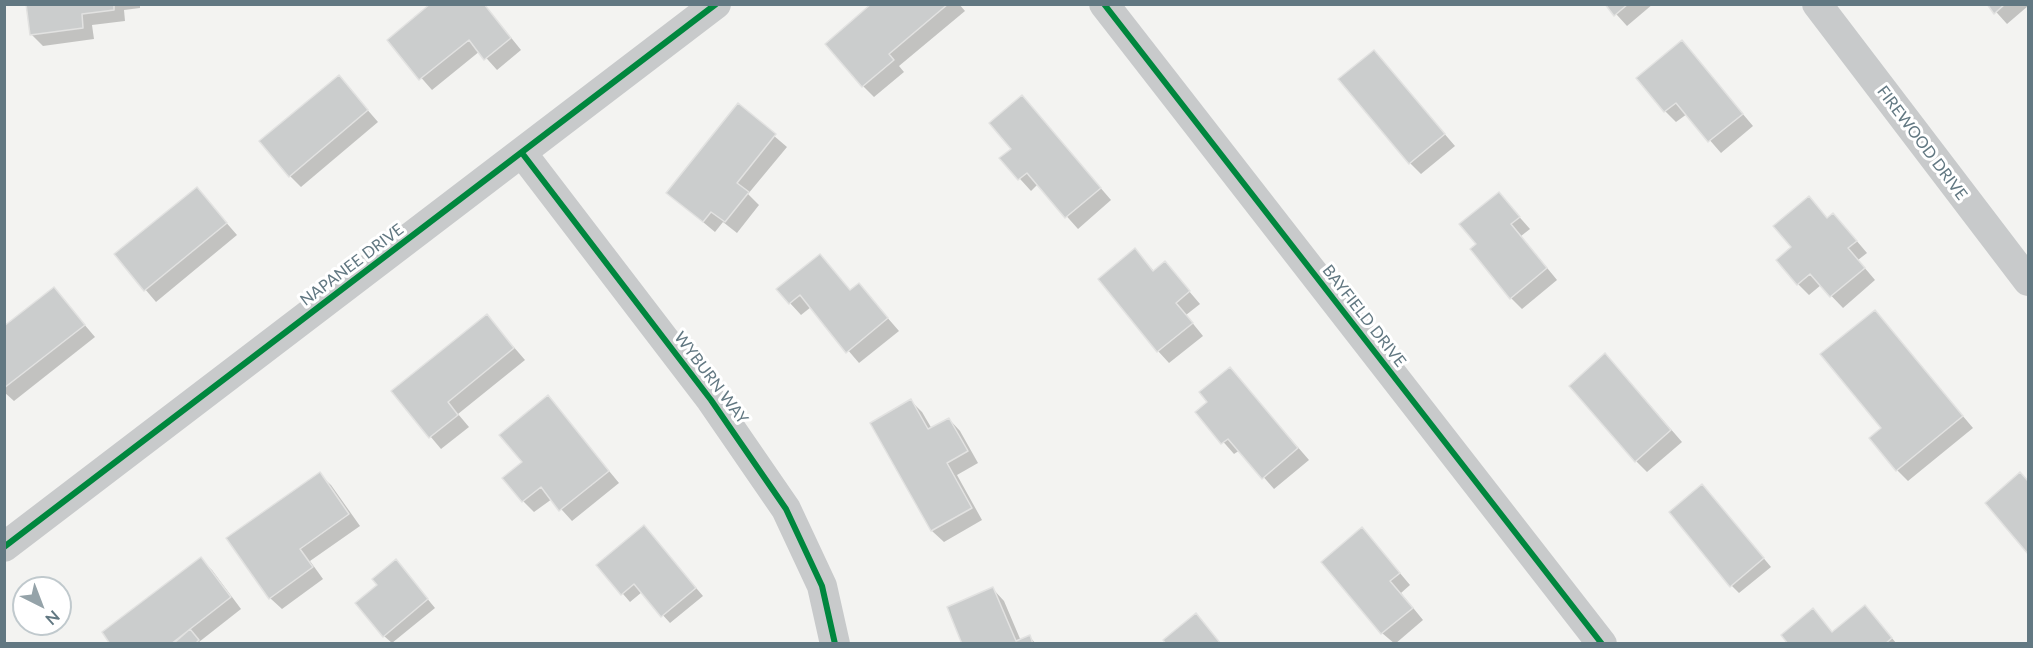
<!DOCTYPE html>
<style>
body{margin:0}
#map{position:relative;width:2033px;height:648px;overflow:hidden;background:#f3f3f1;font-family:Lato,sans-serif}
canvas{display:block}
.frame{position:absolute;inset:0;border:6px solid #627882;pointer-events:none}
.north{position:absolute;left:12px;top:576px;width:60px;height:60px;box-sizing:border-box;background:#fff;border:2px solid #c0c9cd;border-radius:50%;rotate:138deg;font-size:16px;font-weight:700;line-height:24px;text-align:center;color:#627882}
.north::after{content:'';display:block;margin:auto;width:21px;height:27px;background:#95a3a9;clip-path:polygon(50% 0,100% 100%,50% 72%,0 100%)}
</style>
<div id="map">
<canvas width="2033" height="648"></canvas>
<div class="frame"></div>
<div class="north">N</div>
</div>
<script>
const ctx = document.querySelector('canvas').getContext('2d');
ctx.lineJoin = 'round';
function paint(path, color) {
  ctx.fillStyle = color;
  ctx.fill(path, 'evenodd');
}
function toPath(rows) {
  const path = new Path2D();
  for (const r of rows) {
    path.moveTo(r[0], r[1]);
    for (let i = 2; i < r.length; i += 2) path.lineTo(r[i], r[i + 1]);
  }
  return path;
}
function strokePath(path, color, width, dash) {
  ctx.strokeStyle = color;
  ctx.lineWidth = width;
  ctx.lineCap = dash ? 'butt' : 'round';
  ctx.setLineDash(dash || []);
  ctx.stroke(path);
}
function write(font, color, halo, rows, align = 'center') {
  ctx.font = font + ' Lato,sans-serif';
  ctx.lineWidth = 6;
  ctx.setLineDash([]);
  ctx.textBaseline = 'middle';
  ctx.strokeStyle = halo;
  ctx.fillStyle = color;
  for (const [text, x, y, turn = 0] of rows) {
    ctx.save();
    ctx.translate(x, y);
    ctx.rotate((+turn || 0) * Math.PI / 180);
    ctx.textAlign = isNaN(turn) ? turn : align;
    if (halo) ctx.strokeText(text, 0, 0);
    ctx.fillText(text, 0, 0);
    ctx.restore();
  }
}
const shadow = toPath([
 [28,4,140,4,140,8,124,10,125,21,92,25,94,39,43,46,31,34],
 [484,4,521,50,497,70,480,51,432,90,389,41],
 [874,4,959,4,965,11,899,66,904,72,874,97,863,86],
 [1607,4,1653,4,1627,26],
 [1989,4,2028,4,2028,6,2007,24],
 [1682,42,1753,126,1721,153,1687,114,1676,122,1665,111],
 [1374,52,1455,146,1421,174,1410,163],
 [339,77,378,122,301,187,290,176],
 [1022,97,1111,200,1078,229,1038,184,1031,191,1001,158,1013,149],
 [738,105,787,147,748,194,759,205,737,233,723,222,715,232,668,193],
 [197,189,237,235,156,302,116,255],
 [1499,194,1530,229,1521,236,1557,280,1522,309,1511,298,1478,244],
 [1809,198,1828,219,1844,226,1867,253,1858,260,1875,280,1843,308,1821,285,1809,295,1798,284,1793,247],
 [1135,250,1155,272,1165,263,1200,304,1186,315,1203,336,1169,363,1158,351],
 [820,256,851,291,859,285,899,331,859,363,811,307,801,315,790,303],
 [54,289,95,337,14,401,4,392,4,329],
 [1875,312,1973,428,1908,481,1897,470,1883,428],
 [487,316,525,360,458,414,469,427,441,449,393,392],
 [1617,367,1682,442,1647,472,1636,461],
 [1230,369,1309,460,1274,489,1240,450,1234,454,1197,412,1209,402],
 [548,397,619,483,572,521,552,499,534,512,523,501,524,462],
 [911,401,922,412,932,429,949,419,960,431,978,463,957,475,982,520,944,542,932,531,872,423],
 [319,474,331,485,360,526,310,561,323,579,282,609,270,598],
 [2020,474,2028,482,2028,552,1987,503],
 [1710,494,1771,567,1739,593,1732,586],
 [644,527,703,596,670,623,642,592,630,602,598,565],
 [1373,541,1410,585,1401,593,1423,620,1395,644,1382,633,1323,562],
 [200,559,212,570,241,609,199,642,201,644,112,644],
 [403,569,435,608,392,643,384,636],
 [993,589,1004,601,1021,641,1030,637,1036,644,964,644],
 [1865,607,1897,644,1790,644,1824,622,1833,633]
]);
const building = toPath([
 [26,4,114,4,114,10,82,14,83,28,30,35,26,4],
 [430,4,484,4,511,38,484,60,469,40,419,80,387,40,430,4],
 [871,4,948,4,889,54,894,60,862,87,825,44,871,4],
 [1605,4,1628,4,1614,16,1605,4],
 [1987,4,2005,4,1994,14,1987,4],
 [1682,40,1743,114,1708,142,1676,103,1664,112,1636,78,1682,40],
 [1374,50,1445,134,1409,164,1338,79,1374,50],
 [339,75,368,110,289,177,259,141,339,75],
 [1022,95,1101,188,1065,218,1027,173,1018,180,999,158,1011,149,989,123,1022,95],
 [738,103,776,134,737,183,749,192,725,222,711,212,703,222,666,193,738,103],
 [197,187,227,223,144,291,114,254,197,187],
 [1499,192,1520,217,1511,224,1547,268,1510,299,1470,249,1476,244,1459,224,1499,192],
 [1809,196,1827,218,1833,213,1857,241,1848,248,1865,268,1830,297,1810,274,1797,285,1776,260,1791,247,1773,226,1809,196],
 [1135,248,1153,271,1165,261,1190,291,1176,303,1193,323,1157,352,1098,279,1135,248],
 [820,254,850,290,859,283,888,318,846,353,800,295,789,304,776,289,820,254],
 [54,287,85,325,4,388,4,326,54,287],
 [1875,310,1963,416,1896,471,1869,438,1881,428,1820,354,1875,310],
 [487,314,514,348,448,402,458,415,429,438,391,391,487,314],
 [1605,353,1671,430,1635,462,1569,386,1605,353],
 [1230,367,1298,448,1262,479,1228,439,1221,444,1195,412,1207,402,1199,392,1230,367],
 [548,395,609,471,559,511,541,487,522,502,502,478,522,462,499,435,548,395],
 [911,399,928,429,949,418,968,451,947,463,972,508,931,531,870,423,911,399],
 [320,472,349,514,300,549,313,567,269,599,226,538,320,472],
 [2020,472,2028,481,2028,554,1985,503,2020,472],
 [1702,484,1764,558,1730,587,1669,512,1702,484],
 [644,525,696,588,661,617,634,584,621,595,596,565,644,525],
 [1362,527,1400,573,1390,581,1413,608,1381,634,1321,562,1362,527],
 [201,557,231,597,171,644,110,644,102,632,201,557],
 [396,559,428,599,383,637,355,603,377,585,372,579,396,559],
 [993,587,1016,641,1030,635,1033,644,962,644,947,607,993,587],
 [1865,605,1892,638,1885,644,1788,644,1781,635,1813,608,1832,632,1865,605],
 [1196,613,1221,644,1166,644,1163,640,1196,613],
 [190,629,199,640,195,644,173,644,190,629]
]);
const minor = toPath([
 [1104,4,1602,644],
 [1817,4,2028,281],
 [522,153,711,400,786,509,822,586,835,644],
 [4,547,716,4]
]);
const cycleway = toPath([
 [1104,4,1602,644],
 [522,153,711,400,786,509,822,586,835,644],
 [4,547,716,4]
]);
const streetNames = [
 ["FIREWOOD DRIVE",1922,143,53],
 ["NAPANEE DRIVE",352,265,-37],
 ["BAYFIELD DRIVE",1364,316,52],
 ["WYBURN WAY",711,378,53]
];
paint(shadow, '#0003');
paint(building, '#cbcdcd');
strokePath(building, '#e2e2e1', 1.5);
strokePath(minor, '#c8cacb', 30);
strokePath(cycleway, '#00873e', 6);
write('16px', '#627882', '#fff', streetNames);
</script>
